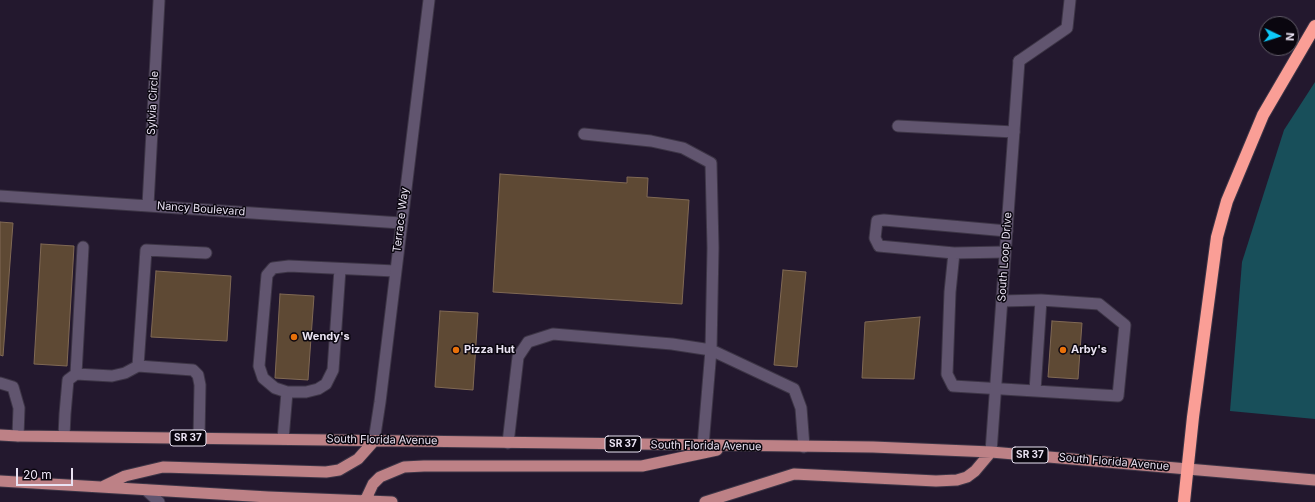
<!DOCTYPE html>
<style>
body{margin:0}
#map{position:relative;width:1315px;height:502px;overflow:hidden;background:#23182e;font-family:Inter,sans-serif}
canvas{display:block}
.north{position:absolute;left:1259px;top:16px;width:40px;height:40px;box-sizing:border-box;background:#0a060f;border:1px solid #635e6a;border-radius:50%;rotate:94deg;font-size:11px;font-weight:700;line-height:16px;text-align:center;color:#e9e2f2}
.north::after{content:'';display:block;margin:auto;width:14px;height:18px;background:#0dcafa;clip-path:polygon(50% 0,100% 100%,50% 72%,0 100%)}
.scale{position:absolute;left:16px;top:468px;width:57px;height:18px;box-sizing:border-box;border:2px solid #e9e2f2;border-top:0;padding-left:5px;font-size:12px;line-height:14px;white-space:nowrap;color:#e9e2f2;-webkit-text-stroke:3px #0a060f;paint-order:stroke}
</style>
<div id="map">
<canvas width="1315" height="502"></canvas>
<div class="north">N</div>
<div class="scale">20 m</div>
</div>
<script>
const ctx = document.querySelector('canvas').getContext('2d');
ctx.lineJoin = 'round';
function paint(path, color) {
  ctx.fillStyle = color;
  ctx.fill(path, 'evenodd');
}
function toPath(rows) {
  const path = new Path2D();
  for (const r of rows) {
    path.moveTo(r[0], r[1]);
    for (let i = 2; i < r.length; i += 2) path.lineTo(r[i], r[i + 1]);
  }
  return path;
}
function strokePath(path, color, width, dash) {
  ctx.strokeStyle = color;
  ctx.lineWidth = width;
  ctx.lineCap = dash ? 'butt' : 'round';
  ctx.setLineDash(dash || []);
  ctx.stroke(path);
}
function write(font, color, halo, rows, align = 'center') {
  ctx.font = font + ' Inter,sans-serif';
  ctx.lineWidth = 3;
  ctx.setLineDash([]);
  ctx.textBaseline = 'middle';
  ctx.strokeStyle = halo;
  ctx.fillStyle = color;
  for (const [text, x, y, turn = 0] of rows) {
    ctx.save();
    ctx.translate(x, y);
    ctx.rotate((+turn || 0) * Math.PI / 180);
    ctx.textAlign = isNaN(turn) ? turn : align;
    if (halo) ctx.strokeText(text, 0, 0);
    ctx.fillText(text, 0, 0);
    ctx.restore();
  }
}
const water = toPath([
 [1315,82,1315,419,1230,411,1242,262,1284,130]
]);
const building = toPath([
 [500,174,627,183,627,177,648,178,647,197,689,200,682,304,493,292,500,174],
 [0,222,13,223,3,356,0,355,0,222],
 [41,244,74,246,67,366,34,364,41,244],
 [783,270,806,272,797,367,774,365,783,270],
 [156,271,231,276,227,341,151,337,156,271],
 [280,294,314,296,308,380,275,378,280,294],
 [440,311,478,313,473,390,435,387,440,311],
 [920,317,914,379,862,378,865,322,920,317],
 [1052,321,1082,323,1078,379,1048,377,1052,321]
]);
const service = toPath([
 [1019,61,1067,28,1070,0],
 [898,126,1014,132],
 [584,134,651,141,683,148,711,163,713,248,711,350,703,446],
 [954,253,879,246,875,238,877,221,884,220,1007,231],
 [340,269,333,370,326,384,318,389,306,392,287,392,275,388,263,378,259,366,267,275,273,268,289,266,395,271],
 [1002,301,1041,300,1099,304,1125,325,1118,396,953,386,947,374,950,292,954,253,1005,252],
 [138,366,146,250,206,253],
 [76,374,112,376,125,373,138,366,193,370,198,375,200,385,199,438],
 [0,383,13,387,19,408,18,436],
 [1035,391,1041,300],
 [64,436,65,414,68,380,76,374,83,247],
 [283,439,287,392],
 [508,443,518,357,528,342,553,334,672,344,711,350,794,389,801,408,804,447],
 [146,490,159,502]
]);
const minor = toPath([
 [0,196,401,223],
 [148,205,159,1],
 [991,452,1019,61]
]);
const tertiary = toPath([
 [374,441,380,402,429,0]
]);
const primary = toPath([
 [0,435,18,436,873,447,991,452,1315,480],
 [0,481,268,497,392,502],
 [102,487,125,476,163,467,326,472,339,470,358,459,374,441],
 [365,501,373,484,380,477,404,467,424,466,642,466,717,450],
 [705,502,794,474,936,481,957,480,967,477,975,471,991,452]
]);
const motorway = toPath([
 [1184,502,1193,417,1217,237,1227,201,1263,115,1315,26]
]);
const markers = [
 [294,337,4,"#e8710a"],
 [456,350,4,"#e8710a"],
 [1063,350,4,"#e8710a"]
];
const shields = [
 [188,438,36],
 [623,444,36],
 [1030,455,36]
];
const shieldNames = [
 ["SR 37",188,438],
 ["SR 37",623,444],
 ["SR 37",1030,455]
];
const streetNames = [
 ["Sylvia Circle",153,103,-87],
 ["Nancy Boulevard",201,209,4],
 ["Terrace Way",401,220,-83],
 ["South Loop Drive",1005,257,-86],
 ["South Florida Avenue",382,440,1],
 ["South Florida Avenue",706,446,1],
 ["South Florida Avenue",1114,462,5]
];
const poiNames = [
 ["Wendy's",302,337],
 ["Pizza Hut",464,350],
 ["Arby's",1071,350]
];
paint(water, '#184f5a');
paint(building, '#5e4934');
strokePath(building, '#806954', 1);
strokePath(service, '#3d3546', 13);
strokePath(minor, '#3d3546', 13);
strokePath(tertiary, '#3d3546', 13);
strokePath(primary, '#3d3546', 13);
strokePath(motorway, '#3d3546', 14);
strokePath(service, '#61556f', 11);
strokePath(minor, '#61556f', 11);
strokePath(tertiary, '#61556f', 11);
strokePath(primary, '#bd8186', 11);
strokePath(motorway, '#fa9e96', 12);
for (const [x, y, r, color] of markers) {
  const dot = new Path2D();
  dot.arc(x, y, r, 0, 2 * Math.PI);
  ctx.fillStyle = color;
  ctx.fill(dot);
  strokePath(dot, '#0a060f', 1.5);
}
for (const [x, y, w] of shields) {
  const box = new Path2D();
  box.roundRect(x - w / 2, y - 8, w, 16, 3);
  ctx.fillStyle = '#0a060f';
  ctx.fill(box);
  strokePath(box, '#e9e2f2', 1);
}
write('bold 10px', '#e9e2f2', null, shieldNames);
write('11px', '#e9e2f2', '#0a060f', streetNames);
write('bold 11px', '#e9e2f2', '#0a060f', poiNames, 'left');
</script>
